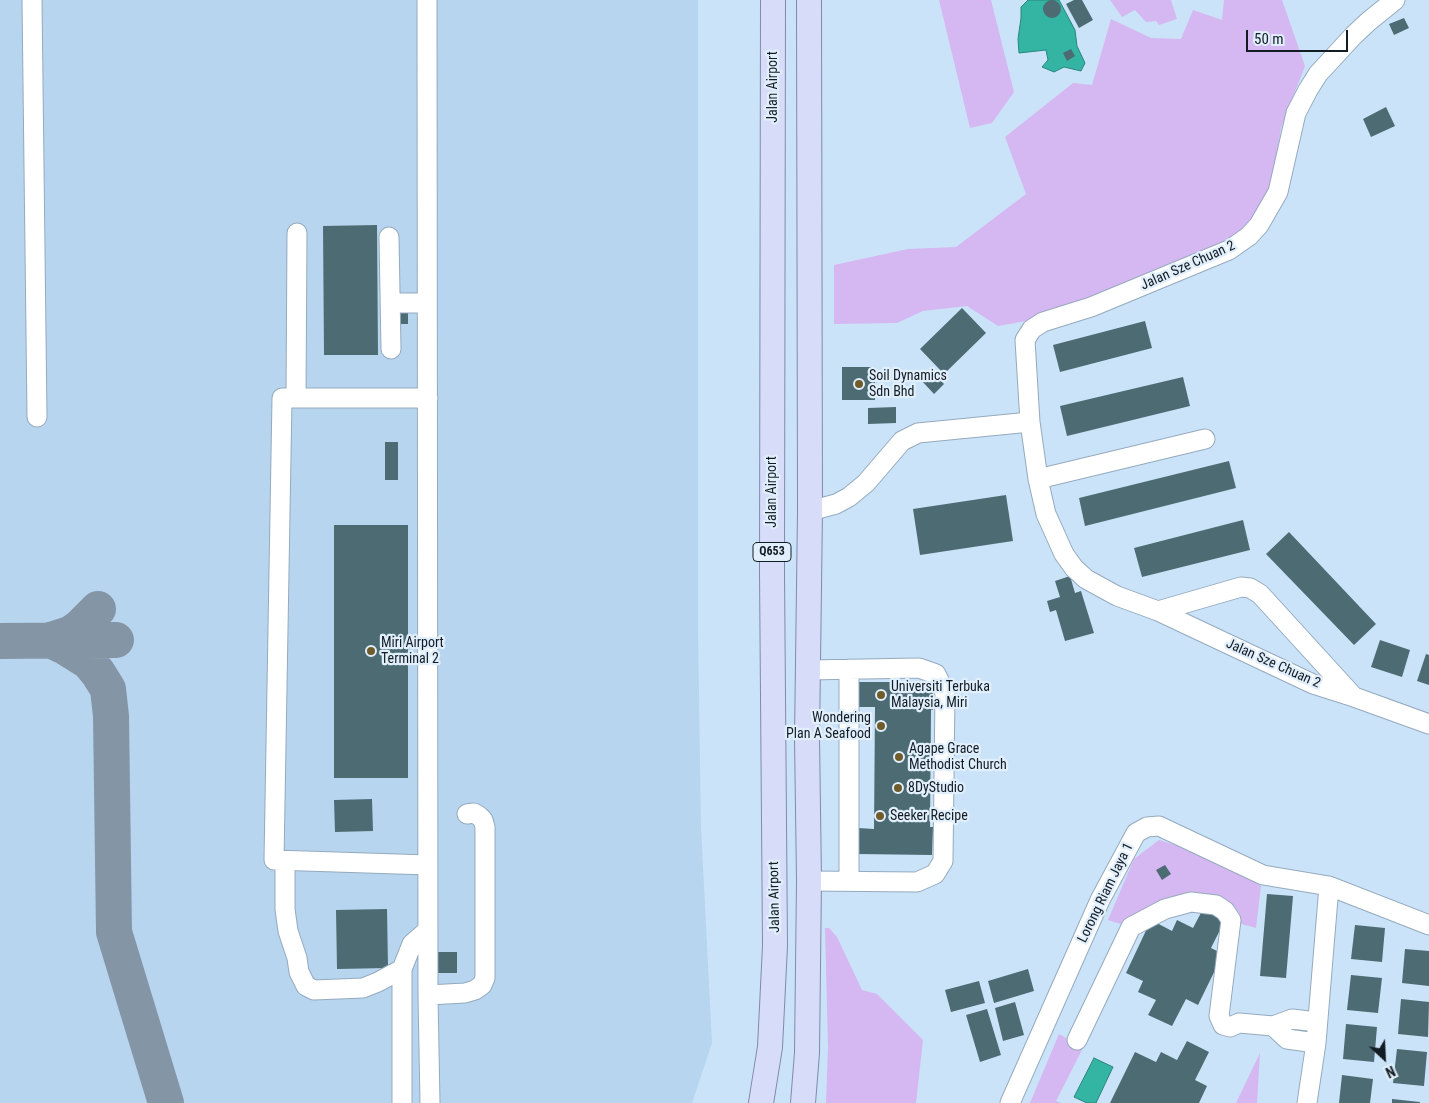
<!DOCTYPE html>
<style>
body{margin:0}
#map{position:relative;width:1429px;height:1103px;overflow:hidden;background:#cbe3f8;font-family:"Roboto Condensed",sans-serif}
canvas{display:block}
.north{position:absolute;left:1359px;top:1033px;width:50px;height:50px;-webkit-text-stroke:4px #e1effc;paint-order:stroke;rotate:155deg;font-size:14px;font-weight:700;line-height:20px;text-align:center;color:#131c23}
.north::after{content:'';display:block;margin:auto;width:18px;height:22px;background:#131c23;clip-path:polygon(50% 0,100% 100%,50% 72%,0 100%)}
.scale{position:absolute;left:1246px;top:30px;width:102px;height:22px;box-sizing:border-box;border:2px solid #131c23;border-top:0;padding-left:6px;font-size:15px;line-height:18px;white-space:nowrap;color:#131c23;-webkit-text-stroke:4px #e1effc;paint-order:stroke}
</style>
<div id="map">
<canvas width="1429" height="1103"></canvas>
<div class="north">N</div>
<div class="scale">50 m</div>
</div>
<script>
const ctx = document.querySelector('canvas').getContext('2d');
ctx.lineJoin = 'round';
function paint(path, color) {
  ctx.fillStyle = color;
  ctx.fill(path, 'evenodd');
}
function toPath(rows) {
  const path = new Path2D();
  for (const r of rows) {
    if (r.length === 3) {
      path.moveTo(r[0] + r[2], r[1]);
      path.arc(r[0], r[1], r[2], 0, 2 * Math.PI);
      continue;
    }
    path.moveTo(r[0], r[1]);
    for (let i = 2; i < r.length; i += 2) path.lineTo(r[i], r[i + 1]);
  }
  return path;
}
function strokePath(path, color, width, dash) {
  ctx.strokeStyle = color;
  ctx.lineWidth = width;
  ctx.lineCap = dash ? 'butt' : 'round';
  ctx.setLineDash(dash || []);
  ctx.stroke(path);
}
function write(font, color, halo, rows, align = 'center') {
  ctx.font = font + ' "Roboto Condensed",sans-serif';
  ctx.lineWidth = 4.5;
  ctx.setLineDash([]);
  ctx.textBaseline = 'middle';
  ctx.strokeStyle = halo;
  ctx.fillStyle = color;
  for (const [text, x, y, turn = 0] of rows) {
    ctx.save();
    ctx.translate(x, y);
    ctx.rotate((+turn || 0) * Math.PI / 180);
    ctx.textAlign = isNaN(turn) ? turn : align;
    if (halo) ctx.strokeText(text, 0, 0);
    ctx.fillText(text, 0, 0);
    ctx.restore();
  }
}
const built = toPath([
 [0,0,698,0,698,629,701,827,712,1043,692,1103,0,1103]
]);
const green = toPath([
 [939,0,991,0,1014,92,992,123,970,128],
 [1110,0,1171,0,1177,19,1159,25,1156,21,1146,22,1135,10,1122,17],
 [1224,0,1282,0,1305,66,1281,128,1271,187,1252,220,1220,248,1032,320,998,326,967,306,923,311,897,323,834,324,834,265,908,249,956,247,1026,194,1005,137,1073,83,1092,85,1111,19,1151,38,1181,39,1193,10,1222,20],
 [1159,840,1212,857,1261,886,1256,928,1241,924,1239,912,1226,899,1183,895,1124,925,1108,920,1134,859],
 [825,928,829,928,837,937,862,990,877,994,923,1040,916,1103,826,1103,828,1047],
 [1059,1034,1083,1048,1056,1101,1061,1103,1030,1103],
 [1260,1053,1257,1103,1236,1103]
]);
const water = toPath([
 [1028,0,1059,0,1075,30,1077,46,1085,63,1081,71,1064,67,1054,72,1042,67,1048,60,1046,50,1019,53,1018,39,1021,18,1021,7,1028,0],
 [1094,1058,1113,1067,1096,1103,1087,1103,1074,1097,1094,1058]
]);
const taxiway = toPath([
 [50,640,65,647,89,662,98,673,108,689,111,716,114,932,166,1103],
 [51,640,70,634,80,627,98,609],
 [0,641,116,640]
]);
const building = toPath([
 [1074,0,1082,0,1093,20,1079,28,1066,4],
 [1052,9,9],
 [1404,18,1409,28,1394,35,1389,24],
 [1071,49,1075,56,1067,61,1063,53],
 [1386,107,1395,126,1371,137,1363,119],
 [377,225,378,355,324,355,323,226],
 [962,308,986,333,944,374,920,349],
 [408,311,408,324,399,324,398,312],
 [1145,321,1152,348,1060,372,1053,345],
 [842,367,875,367,875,400,842,400],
 [931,370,944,384,934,394,921,380],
 [1183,377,1190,406,1067,436,1060,406],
 [896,407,896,423,868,424,868,408],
 [385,442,398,442,398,480,385,480],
 [1229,461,1236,488,1085,526,1079,498],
 [1006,495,1013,541,920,555,913,509],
 [1243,520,1250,550,1142,577,1134,548],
 [334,525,408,525,408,778,334,778],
 [1289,532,1376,624,1354,645,1266,554],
 [1070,576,1075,593,1081,591,1094,633,1065,641,1056,610,1050,612,1047,601,1060,597,1055,581],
 [1380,640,1410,650,1402,677,1371,667],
 [1426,654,1429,655,1429,685,1417,681],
 [858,682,933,682,933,710,931,710,930,827,933,827,932,855,858,854,858,828,874,829,875,707,858,707],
 [372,799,373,831,335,832,334,800],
 [1165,865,1171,874,1162,880,1156,870],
 [1267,894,1293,896,1286,978,1260,976],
 [387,909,388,968,337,969,336,910],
 [1203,909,1225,920,1211,948,1223,954,1198,1005,1186,999,1172,1026,1148,1015,1156,1000,1138,992,1143,981,1126,973,1151,920,1172,931,1177,920,1193,928],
 [1355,925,1385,928,1382,962,1351,959],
 [1405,949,1429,951,1429,986,1402,983],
 [437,952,457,952,457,973,437,973],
 [1028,969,1034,991,994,1003,988,981],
 [1351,975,1382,978,1378,1013,1347,1010],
 [979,981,985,1003,951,1012,945,990],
 [1401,999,1429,1002,1428,1037,1398,1034],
 [1015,1002,1024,1035,1003,1041,995,1008],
 [987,1009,1001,1055,980,1062,966,1015],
 [1346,1024,1377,1027,1374,1062,1343,1059],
 [1187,1041,1209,1052,1195,1080,1207,1086,1199,1103,1110,1103,1135,1052,1156,1062,1161,1052,1177,1060],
 [1397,1049,1427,1052,1424,1086,1393,1083],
 [1342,1075,1373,1079,1370,1103,1339,1103],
 [1392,1099,1420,1102,1420,1103,1392,1103]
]);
const minor = toPath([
 [32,0,37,417],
 [427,0,428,995],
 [389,237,391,349],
 [390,303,427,303],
 [296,398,297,233],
 [428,398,282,398,274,860,428,865],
 [1030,422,1038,479,1046,514,1064,554,1074,568,1086,579,1117,596,1158,611,1313,684,1354,697,1429,724],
 [1038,479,1205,439],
 [810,511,836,504,849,497,866,483,902,441,918,433,1030,422,1025,340,1032,329,1043,322,1091,307,1229,250,1249,236,1259,225,1278,192,1296,113,1308,90,1318,74,1354,35,1369,21,1395,0],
 [1158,611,1241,587,1250,588,1260,594,1354,697],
 [849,669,849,881],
 [808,670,919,668,936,674,945,693,943,861,935,874,917,882,809,881],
 [285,861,285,909,288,931,297,958,299,972,306,986,314,990,363,988,378,982,402,969],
 [1273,1026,1287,1039,1316,1043],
 [1077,1040,1131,927,1165,909,1191,902,1216,905,1225,911,1231,920,1219,1016,1223,1025,1230,1027,1239,1023,1273,1026,1292,1019,1317,1022],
 [402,1103,402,969,412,944,428,930],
 [430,1103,428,995,465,993,475,990,482,985,485,978,485,827,483,820,479,816,474,813,467,814],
 [1010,1103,1100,900,1136,833,1147,827,1159,826,1263,875,1329,886,1429,925],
 [1307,1103,1316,1043,1329,886]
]);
const major = toPath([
 [761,1103,770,1047,775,946,772,572,773,0],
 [803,1103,807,1053,809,881,807,738,810,511,809,0]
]);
const markers = [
 [859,384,5,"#705b2a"],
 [371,651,5,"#705b2a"],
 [881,695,5,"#705b2a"],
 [881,726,5,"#705b2a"],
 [899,757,5,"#705b2a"],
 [898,788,5,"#705b2a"],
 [880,816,5,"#705b2a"]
];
const shields = [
 [772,552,38]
];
const shieldNames = [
 ["Q653",772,552]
];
const streetNames = [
 ["Jalan Airport",773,87,-90],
 ["Jalan Sze Chuan 2",1188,266,-24],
 ["Jalan Airport",772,492,-90],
 ["Jalan Sze Chuan 2",1273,664,24],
 ["Lorong Riam Jaya 1",1106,893,-64],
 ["Jalan Airport",775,897,-91]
];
const poiNames = [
 ["Soil Dynamics",869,376],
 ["Sdn Bhd",869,392],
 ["Miri Airport",381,643],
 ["Terminal 2",381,659],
 ["Universiti Terbuka",891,687],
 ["Malaysia, Miri",891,703],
 ["Wondering",871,718,"right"],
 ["Plan A Seafood",871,734,"right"],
 ["Agape Grace",909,749],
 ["Methodist Church",909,765],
 ["8DyStudio",908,788],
 ["Seeker Recipe",890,816]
];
paint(built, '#b8d5ef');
paint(green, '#d5b7f2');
paint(water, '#34b4a2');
strokePath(water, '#2a867c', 1);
strokePath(taxiway, '#8496a6', 36);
paint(building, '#4c6b73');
strokePath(minor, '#94aabe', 21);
strokePath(major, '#818aac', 26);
strokePath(minor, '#fff', 19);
strokePath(major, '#d7dcf9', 24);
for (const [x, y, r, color] of markers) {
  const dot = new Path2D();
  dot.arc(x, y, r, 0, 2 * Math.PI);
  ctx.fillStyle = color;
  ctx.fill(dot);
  strokePath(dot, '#e1effc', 2);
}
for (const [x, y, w] of shields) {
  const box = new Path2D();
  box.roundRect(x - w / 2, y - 9.5, w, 19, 4);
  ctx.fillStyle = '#e1effc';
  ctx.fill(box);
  strokePath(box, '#131c23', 1);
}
write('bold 12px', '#131c23', null, shieldNames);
write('14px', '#131c23', '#e1effc', streetNames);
write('14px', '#131c23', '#e1effc', poiNames, 'left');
</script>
